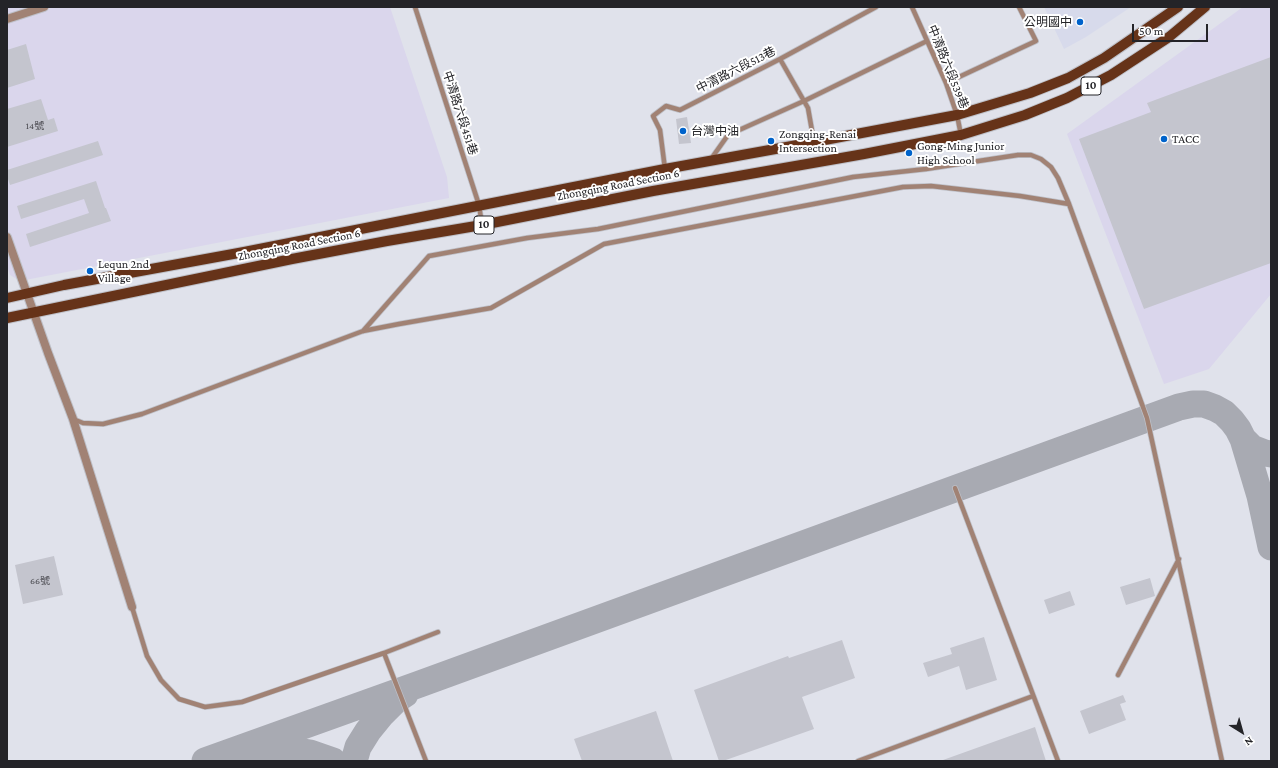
<!DOCTYPE html>
<meta charset="utf-8">
<style>
body{margin:0}
#map{position:relative;width:1278px;height:768px;overflow:hidden;background:#e0e2eb;font-family:"Crimson Pro",serif}
canvas{display:block}
.frame{position:absolute;inset:0;border:8px solid #242428;pointer-events:none}
.north{position:absolute;left:1222px;top:712px;width:40px;height:40px;-webkit-text-stroke:3px #fff;paint-order:stroke;rotate:143deg;font-size:11px;font-weight:700;line-height:16px;text-align:center;color:#242428}
.north::after{content:'';display:block;margin:auto;width:14px;height:18px;background:#242428;clip-path:polygon(50% 0,100% 100%,50% 72%,0 100%)}
.scale{position:absolute;left:1132px;top:24px;width:76px;height:18px;box-sizing:border-box;border:2px solid #242428;border-top:0;padding-left:5px;font-size:12px;line-height:14px;white-space:nowrap;color:#242428;-webkit-text-stroke:3px #fff;paint-order:stroke}
</style>
<div id="map">
<canvas width="1278" height="768"></canvas>
<div class="frame"></div>
<div class="north">N</div>
<div class="scale">50 m</div>
</div>
<script>
const ctx = document.querySelector('canvas').getContext('2d');
ctx.lineJoin = 'round';
function paint(path, color) {
  ctx.fillStyle = color;
  ctx.fill(path, 'evenodd');
}
function toPath(rows) {
  const path = new Path2D();
  for (const r of rows) {
    path.moveTo(r[0], r[1]);
    for (let i = 2; i < r.length; i += 2) path.lineTo(r[i], r[i + 1]);
  }
  return path;
}
function strokePath(path, color, width, dash) {
  ctx.strokeStyle = color;
  ctx.lineWidth = width;
  ctx.lineCap = dash ? 'butt' : 'round';
  ctx.setLineDash(dash || []);
  ctx.stroke(path);
}
function write(font, color, halo, rows, align = 'center') {
  ctx.font = font + ' "Crimson Pro","Noto Sans TC",serif';
  ctx.lineWidth = 4;
  ctx.setLineDash([]);
  ctx.textBaseline = 'middle';
  ctx.strokeStyle = halo;
  ctx.fillStyle = color;
  for (const [text, x, y, turn = 0] of rows) {
    ctx.save();
    ctx.translate(x, y);
    ctx.rotate((+turn || 0) * Math.PI / 180);
    ctx.textAlign = isNaN(turn) ? turn : align;
    if (halo) ctx.strokeText(text, 0, 0);
    ctx.fillText(text, 0, 0);
    ctx.restore();
  }
}
const industrial = toPath([
 [7,7,390,7,447,177,449,198,20,281,10,275,7,266],
 [1243,7,1271,7,1271,294,1209,369,1164,384,1067,134]
]);
const built = toPath([
 [1044,7,1131,7,1086,37,1064,49]
]);
const taxiway = toPath([
 [1243,439,1252,448,1265,453,1271,454],
 [255,749,269,748,291,750,310,753,333,761],
 [205,761,417,685,1179,407,1193,404,1204,404,1215,408,1224,413,1232,421,1238,429,1243,439,1260,496,1271,547],
 [354,761,358,747,368,731,381,715,396,700,405,694]
]);
const building = toPath([
 [26,44,35,79,7,88,7,50],
 [1271,57,1271,263,1144,309,1079,139,1151,112,1147,103],
 [41,99,48,120,54,118,58,131,7,147,7,109],
 [687,117,691,143,679,144,676,119],
 [98,141,103,155,10,185,7,176,7,170],
 [96,181,105,208,106,208,111,221,30,247,26,234,89,213,84,199,21,219,17,206],
 [54,556,63,595,23,604,15,565],
 [1150,578,1155,596,1126,605,1120,587],
 [1070,591,1075,605,1049,614,1044,600],
 [984,637,997,680,966,690,959,666,928,677,923,663,952,654,950,648],
 [842,640,855,678,802,697,814,729,723,761,719,761,694,690,788,656,789,658],
 [1123,695,1126,702,1120,704,1126,720,1089,734,1080,711],
 [656,711,673,761,582,761,574,739],
 [1035,727,1046,761,943,761,943,760]
]);
const lane = toPath([
 [415,7,479,205,482,225],
 [912,7,946,83,957,115,961,135],
 [780,59,808,108,814,142],
 [946,83,1036,41,1019,7],
 [711,159,728,135,804,101,927,41],
 [665,169,660,130,653,116,666,106,680,110,780,59,876,7],
 [363,331,429,256,527,238,598,229,853,177,926,169,1018,155,1031,155,1041,159,1051,167,1058,178,1069,204],
 [73,419,83,423,103,424,142,414,363,331,399,324,491,308,604,244,903,187,931,186,1020,196,1069,204,1147,418,1222,761],
 [955,488,1058,761],
 [132,607,147,656,161,680,179,699,205,707,242,702,384,653,438,632],
 [384,653,426,761],
 [1118,675,1179,559],
 [858,761,1033,696]
]);
const street = toPath([
 [7,19,44,7],
 [7,237,48,353,73,419,132,607]
]);
const primary = toPath([
 [7,298,64,285,244,252,665,169,814,142,957,115,1030,93,1068,78,1104,58,1178,7],
 [7,318,292,259,387,241,482,225,653,191,864,154,961,135,1025,115,1067,98,1111,75,1169,37,1205,7]
]);
const markers = [
 [1080,22,4,"#0063cb"],
 [683,131,4,"#0063cb"],
 [1164,139,4,"#0063cb"],
 [771,141,4,"#0063cb"],
 [909,153,4,"#0063cb"],
 [90,271,4,"#0063cb"]
];
const numberNames = [
 ["14號",35,126],
 ["66號",40,581]
];
const shields = [
 [1091,86,20],
 [484,225,20]
];
const shieldNames = [
 ["10",1091,86],
 ["10",484,225]
];
const poiNames = [
 ["公明國中",1072,22,"right"],
 ["台灣中油",691,131],
 ["Zongqing-Renai",779,134],
 ["Intersection",779,148],
 ["TACC",1172,139],
 ["Gong-Ming Junior",917,146],
 ["High School",917,160],
 ["Lequn 2nd",98,264],
 ["Village",98,278]
];
const streetNames = [
 ["中清路六段539巷",948,67,68],
 ["中清路六段513巷",736,70,-27],
 ["中清路六段451巷",460,113,72],
 ["Zhongqing Road Section 6",618,185,-11],
 ["Zhongqing Road Section 6",299,245,-11]
];
paint(industrial, '#dad6ec');
paint(built, '#d7daeb');
strokePath(taxiway, '#a8aab2', 27);
paint(building, '#c4c5ce');
strokePath(lane, '#bec0c8', 6);
strokePath(street, '#bec0c8', 10);
strokePath(primary, '#bec0c8', 12);
strokePath(lane, '#a18274', 4.5);
strokePath(street, '#a18274', 8);
strokePath(primary, '#663319', 10);
for (const [x, y, r, color] of markers) {
  const dot = new Path2D();
  dot.arc(x, y, r, 0, 2 * Math.PI);
  ctx.fillStyle = color;
  ctx.fill(dot);
  strokePath(dot, '#fff', 1.5);
}
write('10px', '#4c4c52', null, numberNames);
for (const [x, y, w] of shields) {
  const box = new Path2D();
  box.roundRect(x - w / 2, y - 9, w, 18, 3);
  ctx.fillStyle = '#fff';
  ctx.fill(box);
  strokePath(box, '#242428', 1);
}
write('bold 11px', '#242428', null, shieldNames);
write('12px', '#242428', '#fff', poiNames, 'left');
write('12px', '#242428', '#fff', streetNames);
</script>
